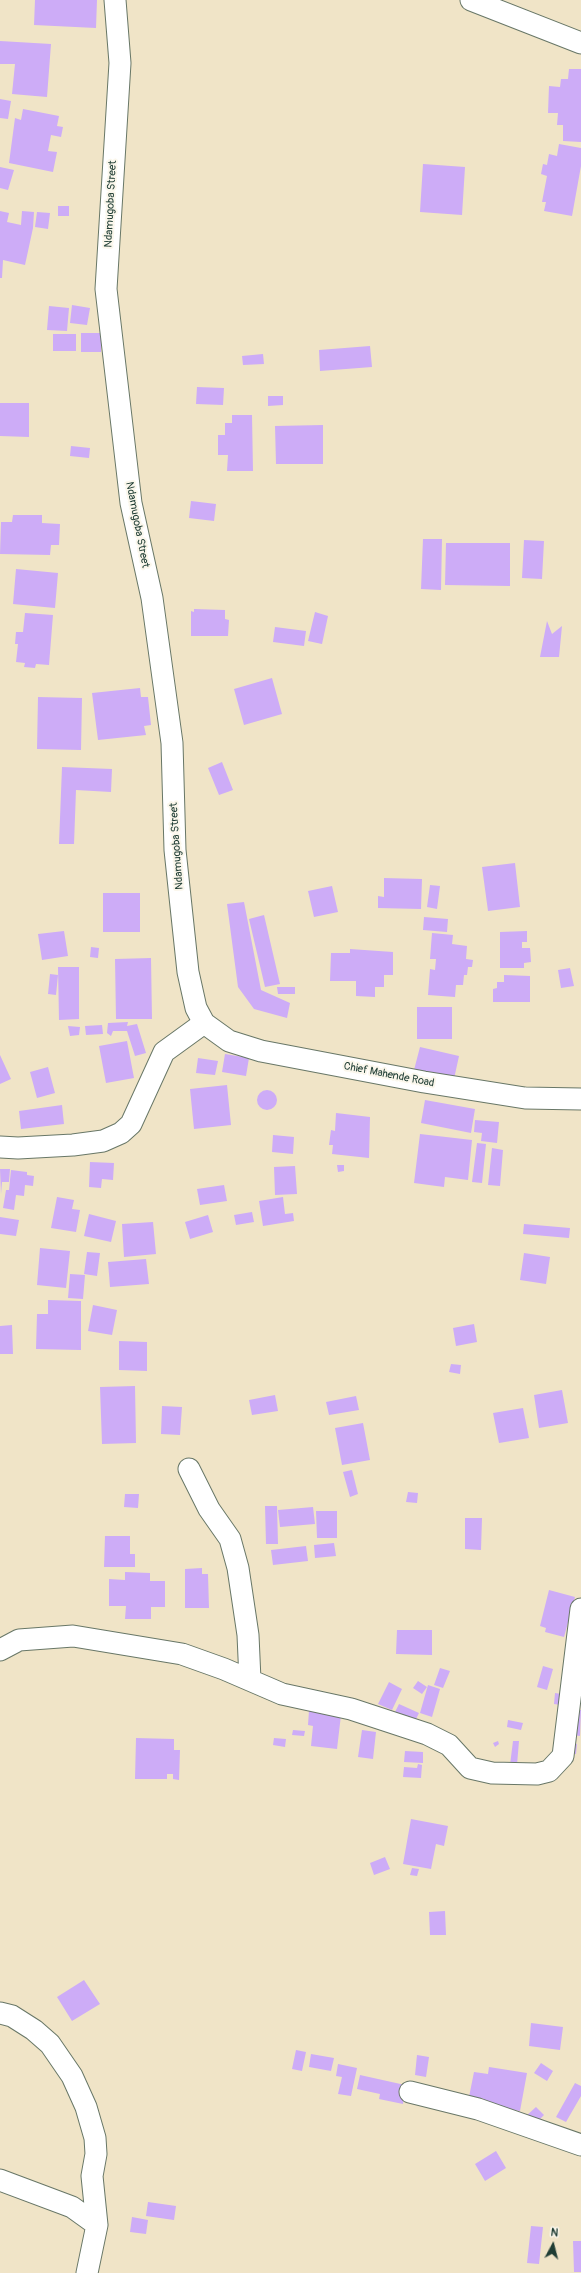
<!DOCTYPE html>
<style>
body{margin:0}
#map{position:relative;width:581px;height:2273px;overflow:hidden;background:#f0e4c7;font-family:Pangolin,sans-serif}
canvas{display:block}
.north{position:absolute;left:533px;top:2225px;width:40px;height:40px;-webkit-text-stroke:3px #fbf7ec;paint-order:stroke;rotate:7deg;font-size:11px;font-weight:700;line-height:16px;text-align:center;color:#1f3d34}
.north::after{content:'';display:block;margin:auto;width:14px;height:18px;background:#1f3d34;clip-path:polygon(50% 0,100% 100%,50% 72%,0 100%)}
</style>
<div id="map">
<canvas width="581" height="2273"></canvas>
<div class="north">N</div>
</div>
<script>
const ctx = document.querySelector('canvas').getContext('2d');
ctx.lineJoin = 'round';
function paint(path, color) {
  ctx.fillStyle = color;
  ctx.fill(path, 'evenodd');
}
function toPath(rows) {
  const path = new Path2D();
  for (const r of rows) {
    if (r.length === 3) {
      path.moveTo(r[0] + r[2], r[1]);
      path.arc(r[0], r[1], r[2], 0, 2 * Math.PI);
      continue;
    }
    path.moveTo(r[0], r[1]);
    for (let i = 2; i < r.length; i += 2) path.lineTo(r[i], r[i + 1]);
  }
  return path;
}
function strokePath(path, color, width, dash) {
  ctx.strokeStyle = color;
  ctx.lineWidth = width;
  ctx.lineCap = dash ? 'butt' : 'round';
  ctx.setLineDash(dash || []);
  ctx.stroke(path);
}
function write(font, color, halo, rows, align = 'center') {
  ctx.font = font + ' Pangolin,sans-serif';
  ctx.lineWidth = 4;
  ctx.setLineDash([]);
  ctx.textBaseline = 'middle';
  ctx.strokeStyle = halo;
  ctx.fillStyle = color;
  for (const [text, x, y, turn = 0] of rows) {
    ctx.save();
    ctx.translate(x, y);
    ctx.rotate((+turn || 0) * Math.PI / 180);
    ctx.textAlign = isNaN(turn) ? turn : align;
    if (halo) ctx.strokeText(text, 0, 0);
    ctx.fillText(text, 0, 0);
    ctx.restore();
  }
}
const building = toPath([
 [35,0,97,0,96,28,34,25],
 [0,41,51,44,47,97,12,94,15,64,0,64],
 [569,69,581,69,581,142,563,141,563,125,557,125,558,113,548,113,549,86,560,87,561,79,568,79],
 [0,99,11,101,8,119,0,118],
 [23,109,59,116,57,126,63,127,61,137,51,135,48,151,57,152,53,172,9,163,15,118,21,120],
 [559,144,581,148,581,166,572,216,544,211,546,202,542,202,547,176,541,174,543,164,547,165,549,154,557,156],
 [423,164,465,167,462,215,420,212],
 [0,167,14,170,8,190,0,188],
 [58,206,69,206,69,216,58,216],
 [0,211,9,213,7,222,21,225,22,211,34,212,33,228,25,265,3,260,2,278,0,278],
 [37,212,50,213,48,229,35,227],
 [72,305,90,308,87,325,70,323],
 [49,306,69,308,67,331,47,330],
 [81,333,101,333,101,352,81,352],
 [53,334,76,334,76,351,53,351],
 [370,346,372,367,320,371,319,350],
 [263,354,264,364,243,365,242,356],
 [197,387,224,388,223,405,196,404],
 [268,396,283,396,283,405,268,406],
 [0,403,29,403,29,437,0,436],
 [232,415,252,415,253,471,227,471,228,455,218,455,218,435,225,435,225,423,232,423],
 [323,425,323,464,276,464,275,426],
 [71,446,90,448,89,458,70,456],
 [191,501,216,504,214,521,189,518],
 [13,515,42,515,42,523,60,524,59,545,51,545,50,555,0,554,1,522,12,522],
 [423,539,442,539,441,590,421,589],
 [524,540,544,541,542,579,522,578],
 [446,543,510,543,510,586,445,585],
 [16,569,58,573,55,608,13,604],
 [194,609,225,610,225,619,229,620,228,636,191,636,191,611,194,612],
 [315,612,328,616,322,644,308,641],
 [25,613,53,615,49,665,36,664,35,668,24,667,25,663,16,662,18,644,15,644,16,632,23,632],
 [547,621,552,634,562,626,559,657,540,657],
 [275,627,306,631,304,646,273,642],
 [272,678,282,714,244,725,234,689],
 [140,688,141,697,148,697,151,725,144,726,146,735,98,740,92,693],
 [38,697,82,698,81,750,37,749],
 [222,762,233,790,219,795,208,768],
 [62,767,112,769,111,792,76,790,74,844,59,844],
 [515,863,520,907,488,911,482,867],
 [384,878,422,879,421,909,378,908,378,896,384,897],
 [430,885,440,886,437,909,427,907],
 [332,886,338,912,314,917,308,891],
 [103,893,140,893,140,932,103,932],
 [244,902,261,990,290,1003,287,1018,254,1009,238,987,227,904],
 [264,915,280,984,265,987,249,919],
 [424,917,448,919,447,932,423,930],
 [64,931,68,956,42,960,38,934],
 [527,931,527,942,522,942,522,948,530,948,531,962,524,963,524,968,500,968,500,932],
 [432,933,453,935,452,944,467,946,466,959,473,960,472,967,468,967,467,975,464,975,463,985,456,985,455,997,428,995,430,969,435,970,436,959,430,959],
 [91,947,99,948,98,958,90,957],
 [350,949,393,952,393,975,384,975,384,987,375,987,375,997,356,996,356,981,330,981,331,953,350,953],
 [151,958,152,1019,116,1019,115,959],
 [58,967,79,967,79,1019,59,1020],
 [570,968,574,986,561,988,558,970],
 [50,974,58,975,56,995,48,994],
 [504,975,530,976,530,1002,493,1002,493,989,497,988,497,982,504,982],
 [277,987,295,987,295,994,278,994],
 [417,1007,452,1007,452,1039,417,1039],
 [128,1022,127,1026,137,1024,146,1053,135,1056,127,1031,113,1031,111,1036,107,1033,108,1023],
 [102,1025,103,1034,86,1035,85,1026],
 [68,1026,80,1027,79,1035,70,1036],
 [127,1041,134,1078,106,1083,99,1046],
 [420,1047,459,1056,454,1079,414,1070],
 [225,1054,249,1058,246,1076,222,1072],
 [0,1055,11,1079,0,1084],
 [198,1058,218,1061,215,1075,196,1073],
 [48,1067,55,1093,37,1098,30,1072],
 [227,1085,231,1125,194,1129,190,1089],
 [267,1100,10],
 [425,1100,475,1109,471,1133,421,1123],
 [62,1105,64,1124,21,1129,19,1111],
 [336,1113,370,1117,369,1158,332,1154,333,1145,329,1145,331,1130,335,1131],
 [475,1120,499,1122,497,1143,481,1141,482,1133,474,1132],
 [420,1134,472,1140,468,1180,445,1177,444,1187,414,1183],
 [273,1135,294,1137,293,1154,272,1152],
 [477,1143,486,1144,482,1183,472,1182],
 [492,1148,503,1150,500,1186,488,1185],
 [90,1162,114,1163,113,1180,102,1179,101,1188,89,1187],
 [337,1165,344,1165,344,1171,338,1172],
 [295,1166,297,1194,275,1195,274,1167],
 [0,1169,10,1169,9,1182,2,1182,1,1194],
 [11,1170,27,1172,27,1175,34,1176,33,1186,25,1185,24,1196,16,1195,14,1210,3,1208,6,1190,9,1190],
 [224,1185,227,1201,200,1205,197,1189],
 [57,1197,74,1200,72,1209,80,1210,76,1232,51,1228],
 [283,1197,285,1214,293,1213,294,1221,263,1226,259,1201],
 [252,1212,254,1222,236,1225,234,1215],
 [89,1214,116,1221,111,1242,84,1236],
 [208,1215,213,1232,190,1239,185,1222],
 [0,1217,19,1220,16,1236,0,1234],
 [153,1222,156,1254,124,1257,122,1224],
 [524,1224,570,1228,569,1238,523,1234],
 [40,1248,70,1251,66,1288,37,1285],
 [87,1252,100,1253,97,1276,84,1274],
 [524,1253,550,1257,546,1284,520,1280],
 [146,1259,149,1284,110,1287,108,1262],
 [70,1274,85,1275,83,1299,68,1298],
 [48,1300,81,1301,81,1350,36,1349,37,1314,48,1314],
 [93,1305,117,1310,112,1335,88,1331],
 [474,1324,477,1342,456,1346,453,1328],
 [12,1325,13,1354,0,1354,0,1326],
 [119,1341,147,1342,147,1371,119,1370],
 [451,1364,461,1365,460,1374,449,1372],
 [135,1386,136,1443,102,1444,100,1387],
 [562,1390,568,1423,539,1428,534,1395],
 [275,1395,278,1411,252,1415,249,1400],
 [356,1396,359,1410,329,1415,326,1402],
 [162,1406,182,1407,180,1435,161,1434],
 [523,1408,529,1438,499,1443,493,1413],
 [363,1423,370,1460,342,1465,335,1428],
 [352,1470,358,1494,350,1497,343,1472],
 [408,1492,418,1493,417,1503,406,1502],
 [125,1494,139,1494,138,1508,124,1507],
 [265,1506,277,1506,278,1544,266,1544],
 [313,1507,315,1524,280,1527,278,1510],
 [316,1511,337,1511,337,1538,317,1538],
 [465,1518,482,1518,481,1550,465,1549],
 [105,1536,130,1536,130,1554,135,1554,135,1567,104,1567],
 [334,1543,336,1556,315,1558,314,1545],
 [306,1546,308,1561,273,1565,271,1550],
 [202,1568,202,1574,208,1574,209,1608,185,1608,185,1569],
 [125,1572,150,1573,150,1581,165,1581,165,1607,151,1607,151,1619,125,1619,126,1606,109,1606,109,1579,125,1580],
 [549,1590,575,1597,564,1637,545,1632,546,1628,540,1626],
 [397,1630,432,1630,432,1655,396,1654],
 [543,1666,553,1669,547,1690,537,1687],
 [440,1668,450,1671,443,1688,434,1685],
 [418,1681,427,1687,422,1694,413,1688],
 [389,1682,402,1689,392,1710,378,1704],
 [428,1685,440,1689,432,1717,420,1713],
 [555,1693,581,1697,580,1708,554,1704],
 [399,1704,419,1713,413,1725,393,1716],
 [565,1707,581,1710,580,1736,560,1733],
 [309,1711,341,1715,337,1749,311,1746,313,1726,308,1725],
 [508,1720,523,1723,521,1730,507,1727],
 [293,1730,305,1731,304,1736,292,1735],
 [362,1730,376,1732,373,1759,358,1757],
 [136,1738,174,1739,174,1750,180,1750,179,1780,173,1779,173,1774,167,1774,167,1779,135,1779],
 [274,1738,286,1739,285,1747,273,1745],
 [498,1741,499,1744,495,1747,493,1743],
 [513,1741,519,1741,517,1765,510,1765],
 [570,1743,577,1744,576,1754,568,1753],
 [405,1751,423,1752,423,1763,404,1762],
 [418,1764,422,1765,421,1778,403,1777,404,1767,417,1768],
 [411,1819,448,1826,444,1846,436,1844,431,1869,403,1864],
 [385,1857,390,1869,374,1875,370,1863],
 [412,1868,419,1869,417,1876,410,1875],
 [445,1911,446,1935,430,1935,429,1912],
 [84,1980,100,2004,72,2021,57,1997],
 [531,2023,563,2027,560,2050,529,2046],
 [296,2050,306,2052,302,2071,292,2069],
 [311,2054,334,2058,331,2071,309,2067],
 [417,2055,429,2057,426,2077,415,2075],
 [541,2063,553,2071,547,2081,534,2073],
 [338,2064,357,2068,351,2096,338,2094,342,2077,336,2076],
 [489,2067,527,2073,520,2111,483,2105,484,2099,469,2097,474,2072,488,2074],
 [360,2075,405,2085,403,2104,379,2099,380,2094,357,2089],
 [575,2083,581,2086,581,2096,566,2122,556,2117],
 [536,2107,544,2115,534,2125,526,2116],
 [496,2151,506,2168,485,2181,475,2164],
 [148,2202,176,2206,174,2220,146,2216],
 [132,2217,148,2220,146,2234,130,2232],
 [531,2226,543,2227,539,2264,527,2263],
 [573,2241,581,2241,581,2272,574,2272]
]);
const minor = toPath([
 [115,0,120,63,106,289,131,503,152,598,172,743,175,850,188,972,196,1008,204,1023,229,1041,261,1051,424,1082,525,1098,581,1099],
 [471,0,581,43],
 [0,1147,18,1148,73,1145,103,1141,121,1133,131,1124,164,1052,204,1023],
 [189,1469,209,1509,230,1539,238,1568,248,1635,250,1680],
 [0,1650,19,1640,73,1636,182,1654,224,1669,282,1694,351,1709,427,1734,449,1745,470,1768,492,1773,537,1774,549,1771,563,1756,581,1609],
 [0,2013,12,2016,34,2030,50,2044,72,2076,86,2107,95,2138,96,2154,92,2176,97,2225],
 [410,2092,478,2109,581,2145],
 [0,2180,72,2207,97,2225,87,2273]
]);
const streetNames = [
 ["Ndamugoba Street",111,204,-87],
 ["Ndamugoba Street",137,525,79],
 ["Ndamugoba Street",177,846,-94],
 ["Chief Mahende Road",389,1075,11]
];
paint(building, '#cdacf7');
strokePath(minor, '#687767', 23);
strokePath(minor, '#fff', 21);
write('11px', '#1f3d34', '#fbf7ec', streetNames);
</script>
